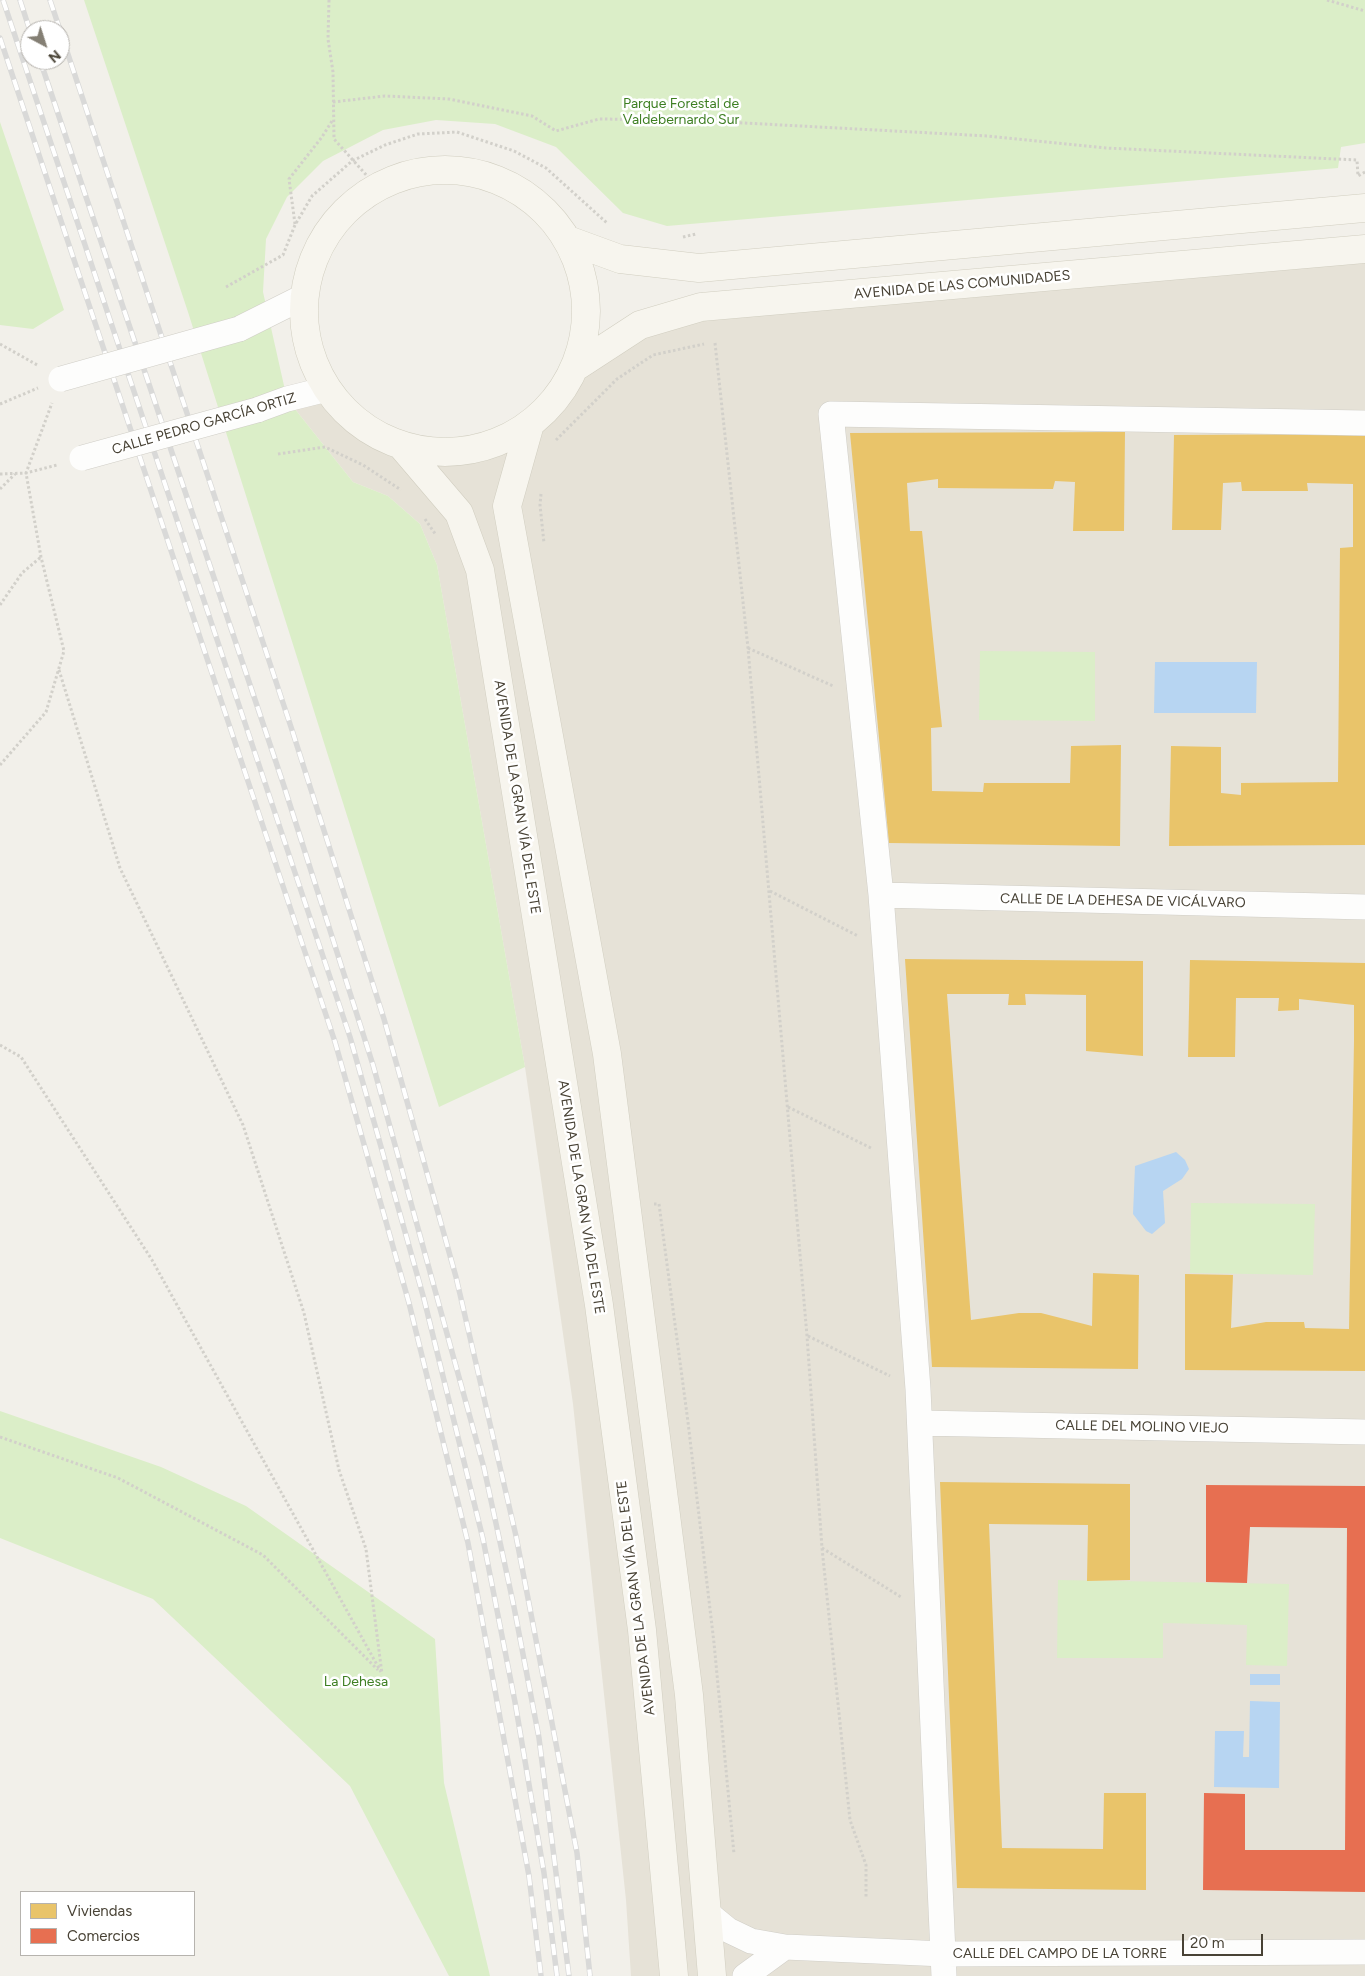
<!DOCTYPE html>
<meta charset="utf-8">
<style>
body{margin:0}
#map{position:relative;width:1365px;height:1976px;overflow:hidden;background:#f2f0ea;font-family:Figtree,sans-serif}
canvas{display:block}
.legend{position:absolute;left:20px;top:1891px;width:175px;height:65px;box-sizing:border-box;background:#fff;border:1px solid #b6b3ae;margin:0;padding:6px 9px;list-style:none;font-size:15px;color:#484235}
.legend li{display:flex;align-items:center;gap:10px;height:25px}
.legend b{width:25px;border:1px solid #b6b3ae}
.north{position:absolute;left:20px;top:20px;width:50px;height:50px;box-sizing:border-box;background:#fff;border:1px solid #b6b3ae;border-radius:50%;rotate:140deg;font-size:14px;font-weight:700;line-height:20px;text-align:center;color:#484235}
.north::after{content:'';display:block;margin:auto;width:18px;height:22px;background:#847f74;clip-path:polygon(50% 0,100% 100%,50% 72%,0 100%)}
.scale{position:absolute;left:1182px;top:1934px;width:81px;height:22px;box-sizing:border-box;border:2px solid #484235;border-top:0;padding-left:6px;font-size:15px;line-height:18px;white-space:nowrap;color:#484235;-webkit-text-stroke:4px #fff;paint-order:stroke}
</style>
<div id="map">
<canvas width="1365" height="1976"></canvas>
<ul class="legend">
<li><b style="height:14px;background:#e9c46a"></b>Viviendas</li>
<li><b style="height:14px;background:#e76f51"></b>Comercios</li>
</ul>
<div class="north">N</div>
<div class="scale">20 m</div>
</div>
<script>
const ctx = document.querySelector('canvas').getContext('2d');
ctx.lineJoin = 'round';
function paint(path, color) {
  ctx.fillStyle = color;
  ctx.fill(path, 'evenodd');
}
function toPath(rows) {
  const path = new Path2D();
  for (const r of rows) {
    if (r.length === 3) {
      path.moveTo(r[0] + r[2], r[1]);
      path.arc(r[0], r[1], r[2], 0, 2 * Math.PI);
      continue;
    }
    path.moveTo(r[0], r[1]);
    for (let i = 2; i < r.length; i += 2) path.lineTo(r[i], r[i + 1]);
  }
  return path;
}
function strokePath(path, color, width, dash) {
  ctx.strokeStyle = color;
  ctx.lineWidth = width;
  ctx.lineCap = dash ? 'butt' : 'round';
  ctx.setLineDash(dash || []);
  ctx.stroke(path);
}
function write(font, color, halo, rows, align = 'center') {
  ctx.font = font + ' Figtree,sans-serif';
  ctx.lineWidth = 5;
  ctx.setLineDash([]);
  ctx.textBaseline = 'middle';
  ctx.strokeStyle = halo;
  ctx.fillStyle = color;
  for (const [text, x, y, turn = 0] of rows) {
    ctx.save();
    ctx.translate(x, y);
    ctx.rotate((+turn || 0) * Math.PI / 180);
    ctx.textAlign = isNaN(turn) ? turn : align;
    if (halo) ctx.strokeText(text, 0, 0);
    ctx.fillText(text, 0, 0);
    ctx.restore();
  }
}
const residential = toPath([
 [1365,249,1365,1976,631,1976,626,1900,573,1404,525,1067,437,565,420,524,388,496,353,482,287,399,327,389,352,418,375,434,401,445,432,451,475,449,504,439,530,424,555,399,574,368,640,325]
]);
const green = toPath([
 [84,0,1365,0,1365,143,1341,147,1338,168,667,226,623,213,556,147,495,124,436,120,383,130,323,161,287,197,266,239,263,292,287,399,353,482,388,496,420,524,437,565,525,1067,439,1107,188,312],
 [0,122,64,310,33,329,0,325],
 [980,651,1095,652,1095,721,979,720],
 [1191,1203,1315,1204,1313,1275,1190,1273],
 [0,1411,161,1467,246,1506,435,1639,444,1783,490,1976,449,1976,350,1786,153,1599,0,1538],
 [1058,1580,1289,1584,1287,1666,1246,1665,1247,1625,1163,1623,1163,1658,1057,1658]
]);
const water = toPath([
 [1155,662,1257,662,1256,713,1154,713],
 [1176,1152,1185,1160,1189,1169,1182,1179,1163,1191,1165,1223,1152,1234,1146,1231,1133,1214,1135,1166],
 [1250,1674,1280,1674,1280,1685,1250,1685],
 [1250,1701,1280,1702,1279,1788,1214,1787,1215,1731,1244,1731,1243,1757,1249,1757]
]);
const homes = toPath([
 [1125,432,1124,531,1073,531,1075,482,1055,481,1053,489,938,488,938,479,907,483,910,531,922,531,942,727,931,728,932,791,983,792,984,783,1070,783,1071,746,1121,745,1120,846,889,843,850,433],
 [1365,434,1365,845,1169,846,1171,746,1221,747,1221,793,1241,795,1241,783,1338,782,1340,548,1353,547,1353,484,1307,483,1308,491,1242,491,1241,482,1223,483,1221,530,1172,530,1174,435],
 [905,959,1143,961,1143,1056,1086,1051,1086,995,1025,994,1026,1005,1008,1005,1009,994,947,994,971,1320,1019,1313,1041,1313,1092,1326,1093,1273,1139,1275,1138,1369,932,1367],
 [1190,960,1365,963,1365,1371,1185,1370,1185,1274,1233,1275,1231,1328,1266,1322,1304,1322,1305,1328,1349,1329,1354,1041,1354,1005,1299,999,1299,1010,1278,1011,1279,998,1236,998,1235,1057,1188,1057],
 [940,1482,1130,1484,1130,1580,1087,1581,1088,1525,989,1524,1002,1848,1103,1849,1104,1793,1146,1793,1146,1890,957,1888]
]);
const shops = toPath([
 [1206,1485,1365,1486,1365,1892,1203,1890,1204,1793,1245,1794,1245,1850,1345,1850,1347,1528,1250,1527,1247,1583,1206,1582]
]);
const path = toPath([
 [329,0,328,39,333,72,334,139,377,187],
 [1327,0,1365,11],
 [333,102,385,96,449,99,532,116,556,131,599,119,688,120,988,136,1106,148,1357,160,1358,176,1365,172],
 [295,224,289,179,322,137,332,121],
 [683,237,696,234],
 [226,287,283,255,295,225,312,196,352,161,385,145,418,134,457,132,514,151,546,168,607,223],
 [715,343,748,648,807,1336,822,1548,850,1820,866,1865,866,1899],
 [0,344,39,366],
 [0,404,38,388],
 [556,440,617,379,653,355,704,344],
 [278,454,325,447,363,465,401,490],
 [0,474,26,473,57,465],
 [0,489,15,474],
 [541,494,540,505,544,543],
 [425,519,436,535],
 [0,605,22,573,41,557],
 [748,648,833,686],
 [59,670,120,868,243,1125,304,1313,339,1470,366,1549,382,1674],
 [0,765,46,712,64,651,41,557,26,473,52,403],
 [770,891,858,936],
 [0,1045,21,1057,152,1260,381,1672],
 [788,1107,873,1149],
 [654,1204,659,1204,688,1422,714,1643,734,1854],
 [808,1336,890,1376],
 [0,1437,118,1478,263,1555,378,1670],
 [822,1548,901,1597]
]);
const street = toPath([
 [239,329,305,296],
 [257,410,287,399,327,389],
 [881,895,1365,907],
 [920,1423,1365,1432],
 [706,1912,728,1930,751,1941,785,1947,944,1954,1365,1952],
 [745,1976,785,1947],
 [944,1976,918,1389,881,895,831,414,1365,423]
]);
const secondary = toPath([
 [445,311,141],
 [568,240,620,259,699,268,1365,208],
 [574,368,640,325,701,307,1365,249],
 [530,424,507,506,607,1054,689,1695,712,1976],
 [401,445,459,513,480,570,599,1305,642,1630,674,1976]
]);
const rail = toPath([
 [3,0,350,1037,424,1299,483,1539,515,1702,544,1873,557,1976],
 [20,0,30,31],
 [50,0,292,730,384,1019,456,1277,516,1536,577,1853,590,1976],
 [0,38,335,1042,409,1303,468,1543,529,1876,541,1976],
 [40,60,283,783,373,1065,484,1468,514,1607,539,1738,569,1976]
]);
const streetBridge = toPath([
 [61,379,239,329],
 [82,458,257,410]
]);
const parkNames = [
 ["Parque Forestal de",681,104],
 ["Valdebernardo Sur",681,120],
 ["La Dehesa",356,1682]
];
const streetNames = [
 ["AVENIDA DE LAS COMUNIDADES",962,285,-5],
 ["CALLE PEDRO GARCÍA ORTIZ",204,424,-16],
 ["AVENIDA DE LA GRAN VÍA DEL ESTE",517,797,81],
 ["CALLE DE LA DEHESA DE VICÁLVARO",1123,901,1],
 ["AVENIDA DE LA GRAN VÍA DEL ESTE",581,1197,81],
 ["CALLE DEL MOLINO VIEJO",1142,1427,1],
 ["AVENIDA DE LA GRAN VÍA DEL ESTE",636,1598,-97],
 ["CALLE DEL CAMPO DE LA TORRE",1060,1954]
];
paint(residential, '#e6e2d7');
paint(green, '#dbeec8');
paint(water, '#b7d5f2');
paint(homes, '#e9c46a');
paint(shops, '#e76f51');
strokePath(street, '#d0cec7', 26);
strokePath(secondary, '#d1cec0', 29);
strokePath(path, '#d2d0ca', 3, [2.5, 2.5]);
strokePath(street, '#fdfdfc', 25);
strokePath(secondary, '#f7f5ee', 28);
strokePath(rail, '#d9d9d8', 5.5);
strokePath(rail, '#fff', 4, [11]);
strokePath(streetBridge, '#d0cec7', 26, []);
strokePath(streetBridge, '#fdfdfc', 25);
write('14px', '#3e7f23', '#fff', parkNames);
write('14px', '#484235', '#fff', streetNames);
</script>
